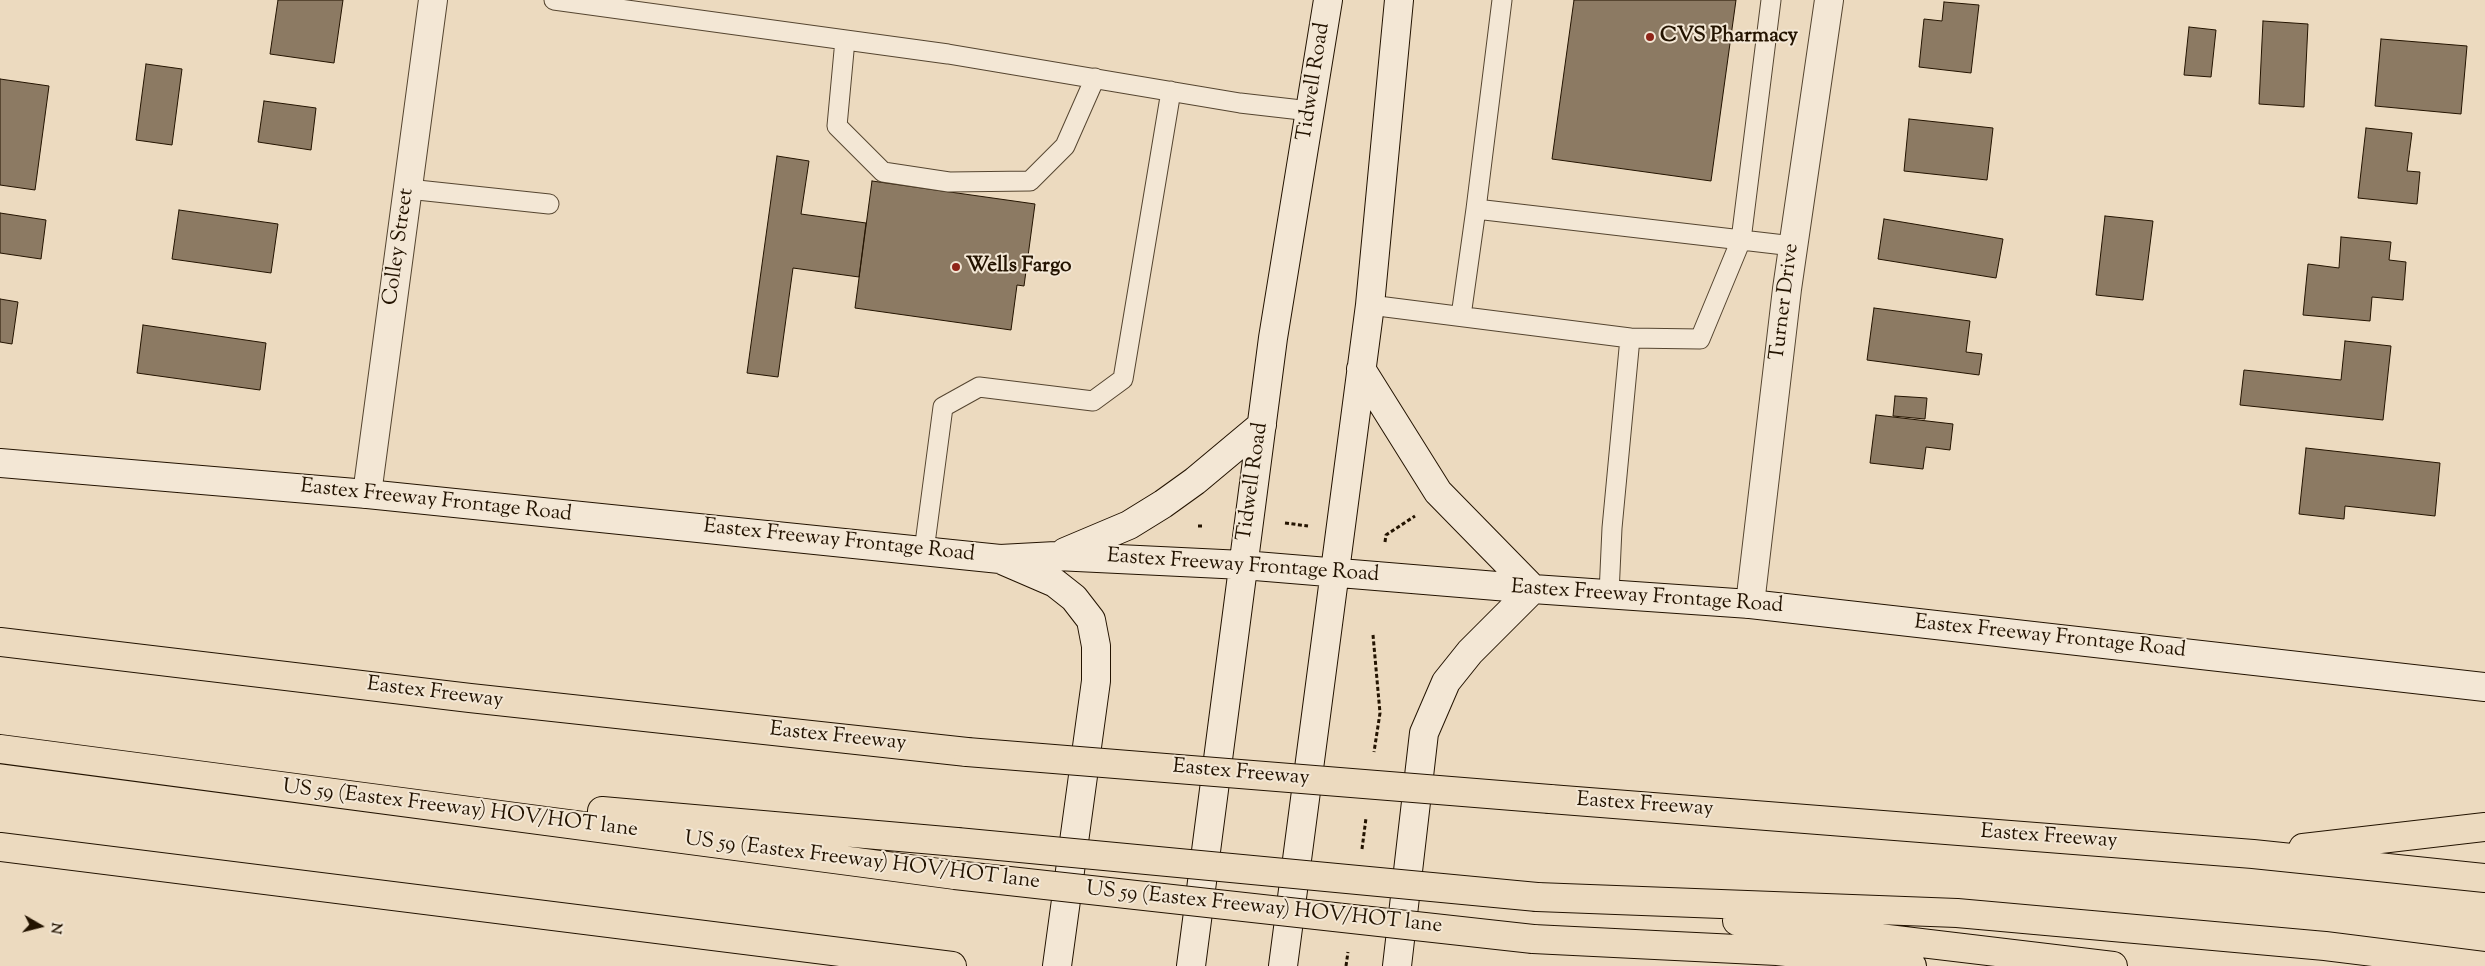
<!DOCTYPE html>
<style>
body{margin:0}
#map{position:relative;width:2485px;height:966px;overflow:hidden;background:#ecdabf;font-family:"Sorts Mill Goudy",serif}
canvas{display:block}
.north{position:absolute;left:15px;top:901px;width:50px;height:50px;-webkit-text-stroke:4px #f3e7d5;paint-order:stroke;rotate:98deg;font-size:14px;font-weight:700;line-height:20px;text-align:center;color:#231300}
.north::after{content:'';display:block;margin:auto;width:18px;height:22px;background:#231300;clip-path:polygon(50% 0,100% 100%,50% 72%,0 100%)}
</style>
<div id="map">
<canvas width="2485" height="966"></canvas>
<div class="north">N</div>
</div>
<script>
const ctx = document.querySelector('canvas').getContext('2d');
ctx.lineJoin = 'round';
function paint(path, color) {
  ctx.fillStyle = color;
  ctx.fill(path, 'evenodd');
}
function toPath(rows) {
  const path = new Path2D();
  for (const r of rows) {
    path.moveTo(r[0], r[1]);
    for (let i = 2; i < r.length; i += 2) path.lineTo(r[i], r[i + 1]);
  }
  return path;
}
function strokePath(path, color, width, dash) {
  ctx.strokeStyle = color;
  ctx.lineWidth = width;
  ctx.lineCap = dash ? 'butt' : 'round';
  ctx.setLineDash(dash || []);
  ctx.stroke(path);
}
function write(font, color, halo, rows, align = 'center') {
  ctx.font = font + ' "Sorts Mill Goudy",serif';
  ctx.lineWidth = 4;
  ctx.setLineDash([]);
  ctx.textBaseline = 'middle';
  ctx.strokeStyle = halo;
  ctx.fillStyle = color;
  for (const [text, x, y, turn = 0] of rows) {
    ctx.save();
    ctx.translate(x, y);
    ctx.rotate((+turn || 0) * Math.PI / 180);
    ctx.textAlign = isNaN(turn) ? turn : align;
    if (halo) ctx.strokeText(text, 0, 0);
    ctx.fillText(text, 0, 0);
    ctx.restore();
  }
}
const building = toPath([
 [278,0,343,0,334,63,270,54,278,0],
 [1574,0,1736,0,1711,181,1552,159,1574,0],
 [1944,2,1979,5,1971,73,1919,67,1924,19,1942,21,1944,2],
 [2263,21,2308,24,2304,107,2259,104,2263,21],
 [2189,27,2216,30,2211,77,2184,75,2189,27],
 [2381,39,2467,46,2461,114,2375,106,2381,39],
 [146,64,182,69,172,145,136,140,146,64],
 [0,79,49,86,35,190,0,185,0,79],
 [264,101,316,108,311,150,258,142,264,101],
 [1909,119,1993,128,1987,180,1904,171,1909,119],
 [2366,128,2412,133,2407,171,2420,172,2417,204,2358,198,2366,128],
 [777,156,809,161,801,214,866,223,859,277,793,268,778,377,747,373,777,156],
 [872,181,1035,204,1024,286,1017,285,1011,330,855,308,872,181],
 [179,210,278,224,271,273,172,259,179,210],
 [0,213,46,220,41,259,0,253,0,213],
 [2105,216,2153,221,2143,300,2096,295,2105,216],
 [1884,219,2003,239,1996,278,1878,259,1884,219],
 [2341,237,2391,242,2389,260,2406,262,2403,300,2372,297,2370,321,2303,315,2308,264,2339,268,2341,237],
 [0,299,18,302,12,344,0,342,0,299],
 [1874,308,1970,321,1966,352,1982,354,1979,375,1867,360,1874,308],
 [143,325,266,343,260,390,137,373,143,325],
 [2345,341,2391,346,2383,420,2240,405,2244,370,2341,380,2345,341],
 [1895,396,1927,398,1925,419,1893,416,1895,396],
 [1876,415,1953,424,1950,450,1926,447,1923,469,1870,463,1876,415],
 [2306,448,2440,463,2435,516,2345,506,2344,519,2299,514,2306,448]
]);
const path = toPath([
 [1285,523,1308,526],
 [1198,526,1202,526],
 [1385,542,1386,535,1415,516],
 [1373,635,1380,713,1374,752],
 [1362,849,1366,818],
 [1346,966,1348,952]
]);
const lane = toPath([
 [554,0,948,54,1240,103,1310,111],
 [845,40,837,126,883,172,949,182,1030,181,1065,146,1095,78],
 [408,189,549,204],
 [1476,209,1502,0],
 [1370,305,1630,338,1612,528,1609,594],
 [1461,316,1476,209,1793,246],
 [1630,338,1700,339,1741,240,1771,0],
 [924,551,943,407,979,387,1093,401,1123,379,1171,91]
]);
const street = toPath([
 [367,494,433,0],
 [1750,604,1787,289,1829,0]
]);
const secondary = toPath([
 [1361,369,1438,492,1533,589],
 [0,463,367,494,1000,559,1056,556,1243,565,1533,589,1750,604,2485,687],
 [1065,552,1129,525,1163,504,1195,481,1262,425],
 [1004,561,1055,583,1074,598,1091,620,1096,646,1096,681,1057,966],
 [1191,966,1273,338,1328,0],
 [1283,966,1370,305,1399,0],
 [1397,966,1424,733,1446,682,1470,652,1533,589]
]);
const highway = toPath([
 [0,642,470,698,967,752],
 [0,749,955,875],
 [1550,799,2253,854,2485,878],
 [602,811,957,842],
 [0,847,952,966],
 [2303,848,2485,827],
 [1537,897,1957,913,2325,946,2485,966],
 [1737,921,2113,966],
 [1533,939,1777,951,1912,966]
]);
const highwayBridge = toPath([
 [967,752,1550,799],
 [957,842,1537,897],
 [955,875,1533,939]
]);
const markers = [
 [1650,37,5,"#8f2418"],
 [956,267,5,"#8f2418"]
];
const poiNames = [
 ["CVS Pharmacy",1660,37],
 ["Wells Fargo",966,267]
];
const streetNames = [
 ["Tidwell Road",1315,82,-81],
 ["Colley Street",400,247,-82],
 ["Turner Drive",1786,302,-83],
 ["Tidwell Road",1254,482,-82],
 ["Eastex Freeway Frontage Road",436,502,6],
 ["Eastex Freeway Frontage Road",839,542,6],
 ["Eastex Freeway Frontage Road",1243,567,4],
 ["Eastex Freeway Frontage Road",1647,598,4],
 ["Eastex Freeway Frontage Road",2050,638,6],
 ["Eastex Freeway",435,694,7],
 ["Eastex Freeway",838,738,6],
 ["Eastex Freeway",1241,774,5],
 ["Eastex Freeway",1645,806,4],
 ["US 59 (Eastex Freeway) HOV/HOT lane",460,810,7],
 ["Eastex Freeway",2049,838,4],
 ["US 59 (Eastex Freeway) HOV/HOT lane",862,862,7],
 ["US 59 (Eastex Freeway) HOV/HOT lane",1264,909,6]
];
paint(building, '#8c7a63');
strokePath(building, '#231300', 1);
strokePath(lane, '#554530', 21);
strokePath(street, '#554530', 30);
strokePath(secondary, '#231300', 30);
strokePath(highway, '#231300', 30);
strokePath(path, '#231300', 3, [4, 2.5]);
strokePath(lane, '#f3e7d5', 19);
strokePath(street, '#f3e7d5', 28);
strokePath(secondary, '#f3e7d5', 28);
strokePath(highway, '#ecdabf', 28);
strokePath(highwayBridge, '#231300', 30, []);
strokePath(highwayBridge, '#ecdabf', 28);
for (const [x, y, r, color] of markers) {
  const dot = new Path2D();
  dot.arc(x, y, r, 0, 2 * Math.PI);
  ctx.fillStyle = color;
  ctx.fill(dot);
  strokePath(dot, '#f3e7d5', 2);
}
write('bold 21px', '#231300', '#f3e7d5', poiNames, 'left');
write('21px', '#231300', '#f3e7d5', streetNames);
</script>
